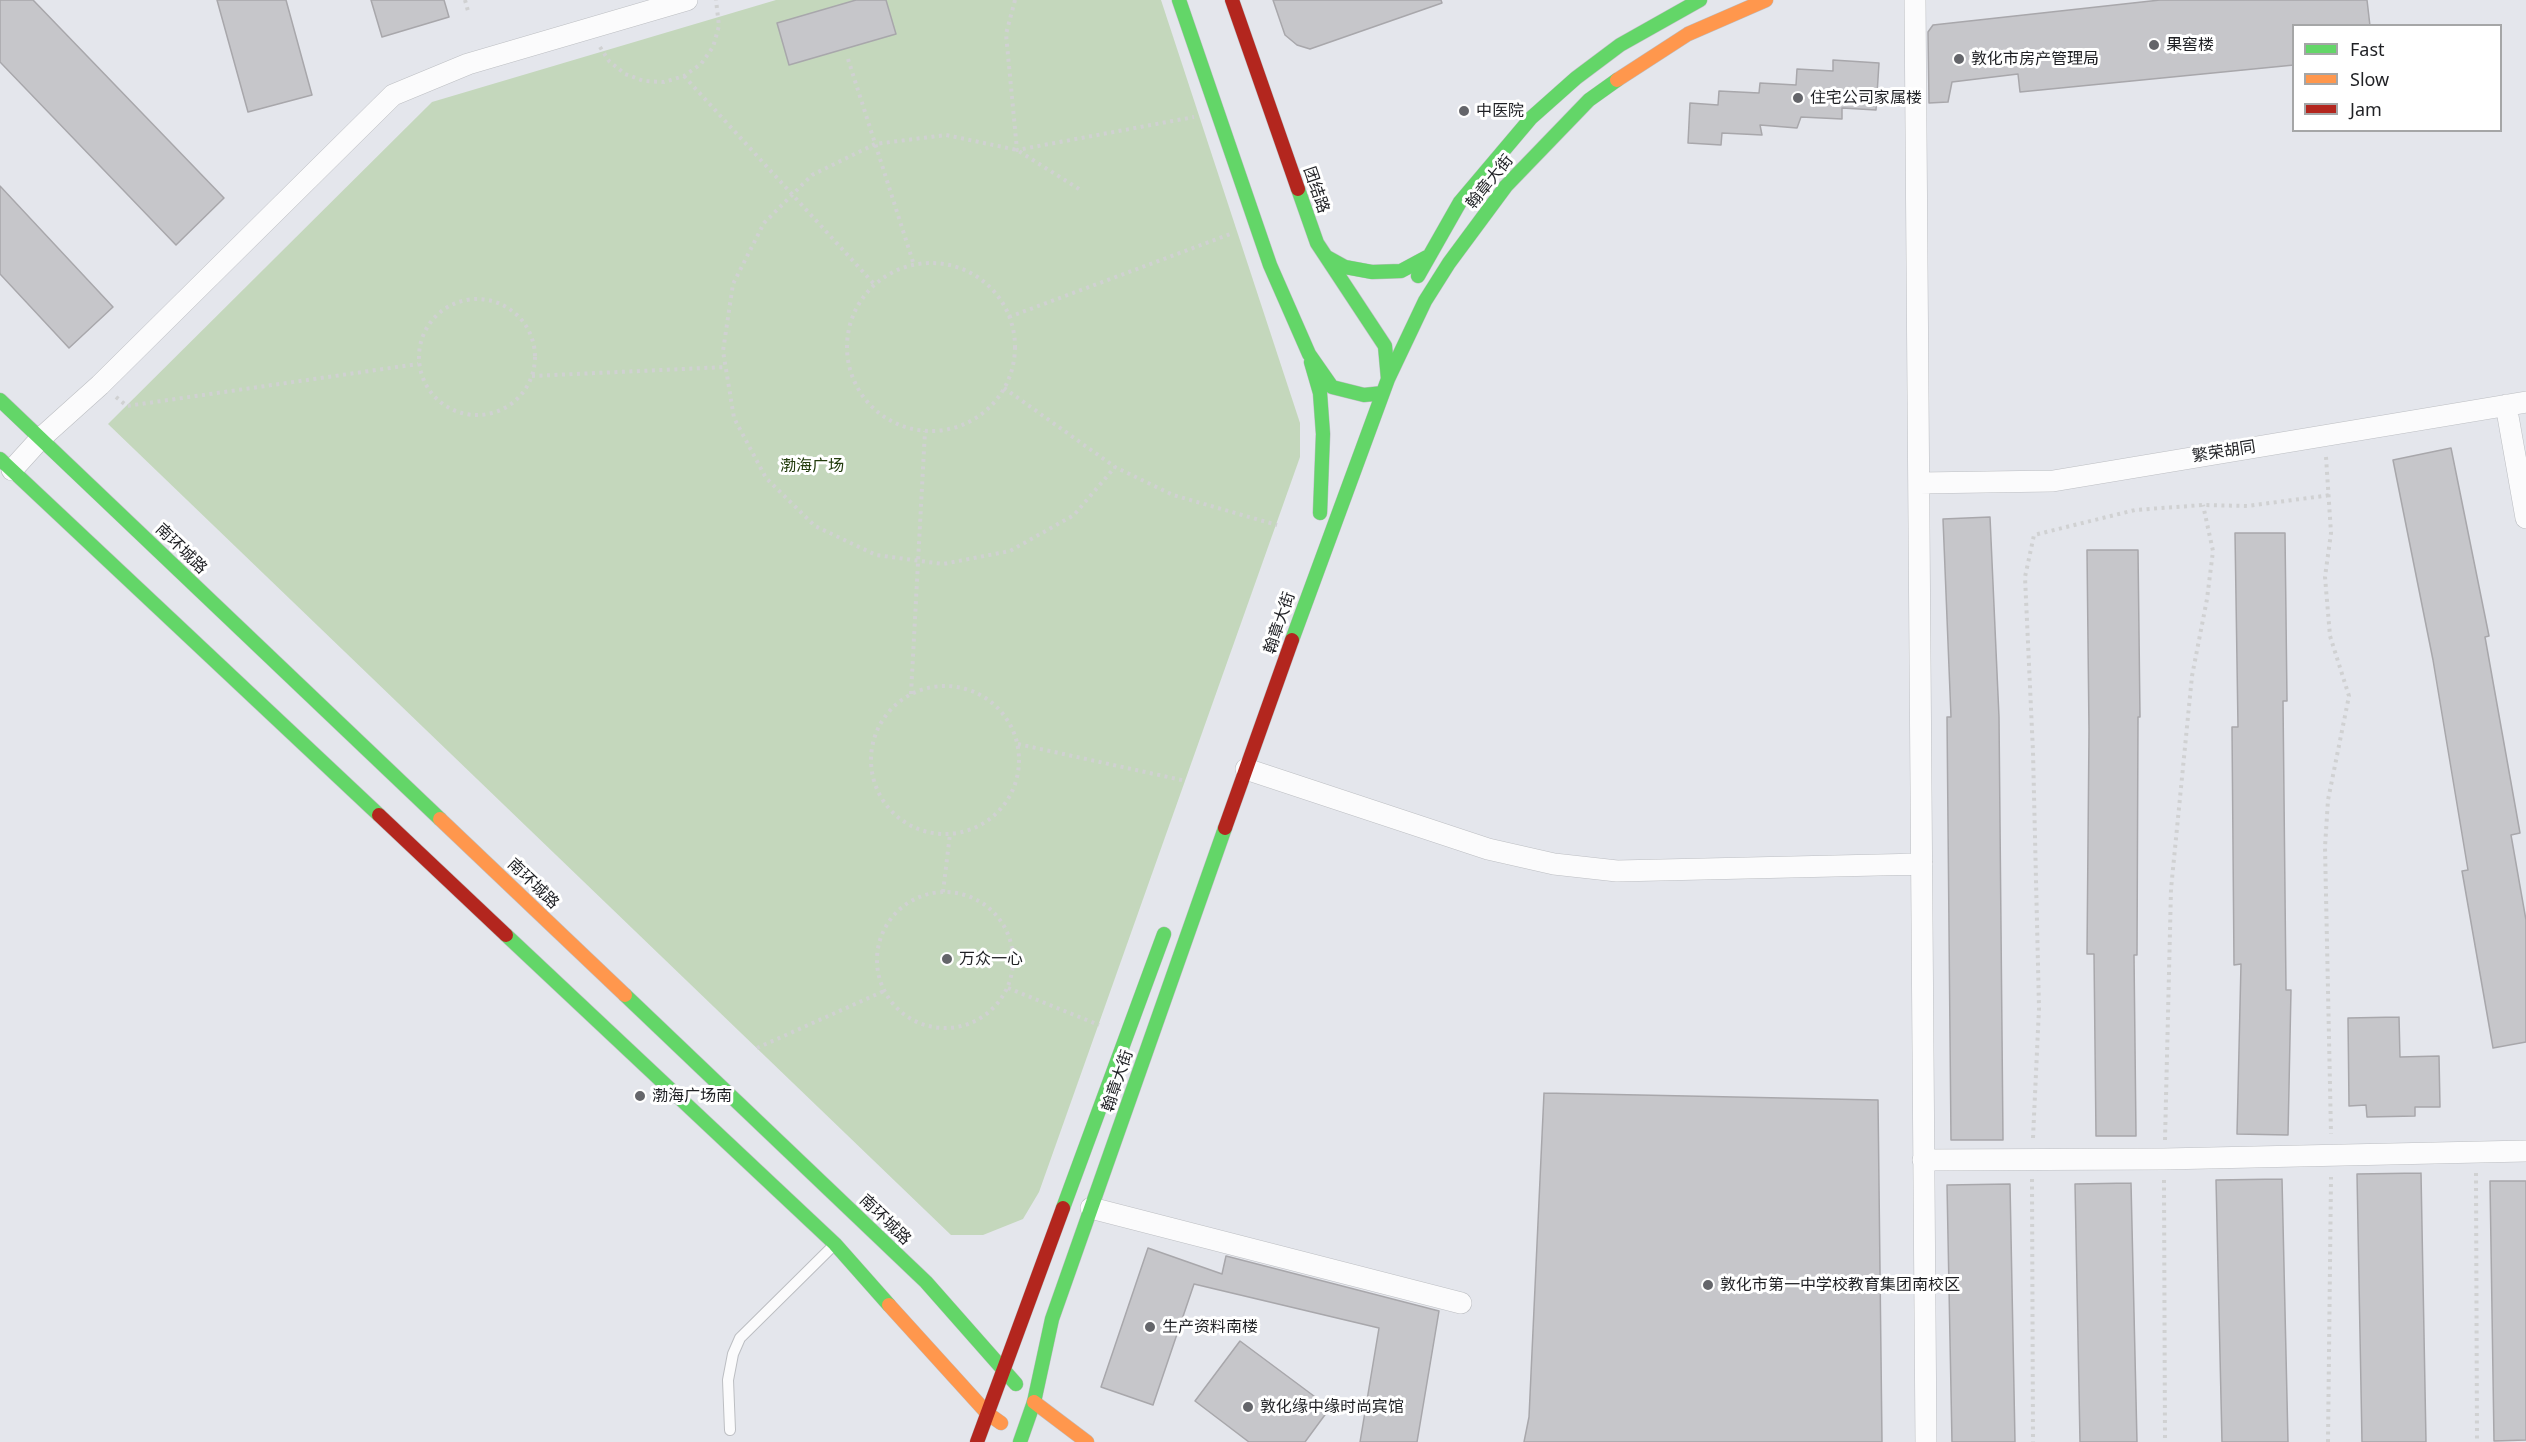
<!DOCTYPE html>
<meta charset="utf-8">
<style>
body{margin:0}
#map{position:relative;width:2526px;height:1442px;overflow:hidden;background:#e4e6ec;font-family:"Noto Sans",sans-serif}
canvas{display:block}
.legend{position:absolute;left:2292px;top:24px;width:210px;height:108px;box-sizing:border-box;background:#fff;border:2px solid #a5a6a7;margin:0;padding:8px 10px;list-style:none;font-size:18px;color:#1f2024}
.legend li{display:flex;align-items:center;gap:12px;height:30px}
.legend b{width:30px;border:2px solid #a5a6a7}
</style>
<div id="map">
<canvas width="2526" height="1442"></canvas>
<ul class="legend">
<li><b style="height:8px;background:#63d668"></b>Fast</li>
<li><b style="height:8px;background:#ff974d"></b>Slow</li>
<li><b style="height:8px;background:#b3261e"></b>Jam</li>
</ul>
</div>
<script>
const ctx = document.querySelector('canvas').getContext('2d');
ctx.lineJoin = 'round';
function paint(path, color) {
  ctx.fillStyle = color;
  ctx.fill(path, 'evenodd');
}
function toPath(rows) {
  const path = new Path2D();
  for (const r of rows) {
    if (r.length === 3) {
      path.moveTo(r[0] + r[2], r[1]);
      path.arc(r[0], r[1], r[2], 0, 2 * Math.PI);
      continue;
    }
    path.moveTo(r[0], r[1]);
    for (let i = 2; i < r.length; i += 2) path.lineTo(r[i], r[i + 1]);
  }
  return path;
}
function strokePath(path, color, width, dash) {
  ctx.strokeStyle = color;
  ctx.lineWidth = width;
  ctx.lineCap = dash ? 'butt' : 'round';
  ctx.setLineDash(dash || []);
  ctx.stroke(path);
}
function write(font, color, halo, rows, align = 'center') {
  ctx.font = font + ' "Noto Sans","Noto Sans SC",sans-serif';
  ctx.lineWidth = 6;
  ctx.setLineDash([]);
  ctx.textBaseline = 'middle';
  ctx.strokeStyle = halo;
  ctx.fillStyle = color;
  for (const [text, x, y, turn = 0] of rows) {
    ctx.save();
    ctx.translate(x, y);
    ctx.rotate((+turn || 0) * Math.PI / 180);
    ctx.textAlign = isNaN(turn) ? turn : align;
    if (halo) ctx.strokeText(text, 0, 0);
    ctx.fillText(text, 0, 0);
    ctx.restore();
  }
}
const green = toPath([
 [776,0,1161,0,1300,423,1300,457,1039,1192,1023,1219,983,1235,951,1235,108,424,432,102]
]);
const building = toPath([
 [0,0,33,0,224,198,176,245,0,62,0,0],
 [217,0,286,0,312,95,248,112,217,0],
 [371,0,444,0,449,17,382,37,371,0],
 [856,0,886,0,896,34,789,65,777,23,856,0],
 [1273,0,1441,0,1442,3,1310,49,1297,45,1285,35,1273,0],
 [2160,0,2367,0,2370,26,2294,26,2294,65,2020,92,2018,74,1952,82,1948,102,1929,103,1928,32,1933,25,2160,0],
 [1833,60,1879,63,1876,110,1842,108,1842,119,1801,117,1797,128,1760,125,1762,135,1722,133,1721,145,1688,143,1690,103,1718,105,1719,91,1759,93,1760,83,1796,85,1797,69,1833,71,1833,60],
 [0,186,113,307,69,348,0,274,0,186],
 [2451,448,2489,636,2485,637,2520,833,2511,835,2526,920,2526,1042,2493,1048,2462,871,2468,870,2433,660,2393,460,2451,448],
 [1990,517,1999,717,2003,1140,1951,1140,1947,717,1951,717,1943,519,1990,517],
 [2235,533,2285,533,2287,701,2283,701,2286,990,2291,990,2288,1135,2237,1134,2241,964,2234,965,2232,727,2238,727,2235,533],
 [2087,550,2138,550,2140,717,2138,717,2137,955,2134,955,2136,1136,2096,1136,2094,954,2087,954,2089,731,2087,550],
 [2399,1017,2400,1057,2439,1056,2440,1107,2415,1107,2415,1116,2367,1117,2366,1105,2349,1106,2348,1018,2399,1017],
 [1544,1093,1878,1100,1882,1442,1524,1442,1529,1417,1544,1093],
 [2421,1173,2426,1442,2362,1442,2357,1174,2421,1173],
 [2282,1179,2288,1442,2222,1442,2216,1180,2282,1179],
 [2490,1181,2526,1181,2526,1440,2494,1441,2490,1181],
 [2131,1183,2137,1442,2080,1442,2075,1184,2131,1183],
 [2010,1184,2015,1442,1952,1442,1947,1185,2010,1184],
 [1148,1248,1222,1274,1226,1256,1439,1311,1417,1442,1360,1442,1379,1328,1194,1284,1153,1405,1101,1387,1148,1248],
 [1240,1341,1330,1408,1305,1442,1249,1442,1195,1401,1240,1341]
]);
const path = toPath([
 [465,0,468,11],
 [1015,0,1006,34,1017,150,1194,117],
 [600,47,609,61,625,74,644,81,664,82,684,76,701,64,713,47,719,26,716,0],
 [848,59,914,265],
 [684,76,875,285],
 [1079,189,1017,150,946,135,875,144,812,175,764,223,733,284,723,351,734,418,766,478,815,526,876,555,943,564,1010,551,1074,515,1115,467],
 [931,347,84],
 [477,357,58],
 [1009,317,1233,233],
 [532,376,726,367],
 [1004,388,1115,467,1173,495,1277,525],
 [116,397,127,406,418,364],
 [2326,457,2331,533,2325,577,2330,636,2349,696,2328,800,2325,847,2331,1134],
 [945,760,74],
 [911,694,925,431],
 [1018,744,1186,781],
 [943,892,950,834],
 [945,960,68],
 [1008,988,1099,1025],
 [757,1048,884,991],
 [2033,1138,2039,1008,2033,752,2025,577,2034,535,2135,510,2203,505,2247,506,2331,495],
 [2165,1140,2171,889,2192,676,2207,599,2213,551,2203,505],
 [2476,1173,2477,1442],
 [2032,1179,2033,1442],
 [2164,1180,2165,1442],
 [2328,1442,2331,1177]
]);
const lane = toPath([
 [730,1430,728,1380,733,1354,740,1338,833,1246]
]);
const street = toPath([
 [1915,0,1926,1442],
 [2506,405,2526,518],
 [12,470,41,438,100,385,393,95,468,64,687,0],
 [1920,483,2053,481,2526,402],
 [1246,769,1488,849,1554,864,1617,871,1922,864],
 [1923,1160,2164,1159,2526,1151],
 [1091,1208,1461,1303]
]);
const fast = toPath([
 [1179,0,1270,265],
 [1298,189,1317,243,1385,346,1388,379],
 [1327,257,1345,267,1372,272,1401,271,1427,257],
 [1270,265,1309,354,1332,387,1364,395,1383,393],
 [1418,276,1460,202,1531,118,1576,78,1620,45,1700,0],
 [1311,362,1320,393,1323,434,1320,513],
 [0,400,440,819],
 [0,459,379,815],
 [1292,640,1388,379,1425,301,1449,263,1506,186,1589,100,1617,80],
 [506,935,835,1244,889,1305],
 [625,995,926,1282,1016,1384],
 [1063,1208,1164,934],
 [1020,1442,1034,1402,1052,1319,1225,828]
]);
const slow = toPath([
 [1617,80,1688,34,1766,0],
 [440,819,625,995],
 [889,1305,987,1413,1001,1423],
 [1034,1402,1087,1442]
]);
const jam = toPath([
 [1232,0,1298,189],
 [379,815,506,935],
 [1225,828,1292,640],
 [977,1442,1063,1208]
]);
const markers = [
 [2154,45,6,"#64656a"],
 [1959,59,6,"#64656a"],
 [1798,98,6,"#64656a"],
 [1464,111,6,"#64656a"],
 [947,959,6,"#64656a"],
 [640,1096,6,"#64656a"],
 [1708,1285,6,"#64656a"],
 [1150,1327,6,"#64656a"],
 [1248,1407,6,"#64656a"]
];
const poiNames = [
 ["果窖楼",2166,45],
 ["敦化市房产管理局",1971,59],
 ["住宅公司家属楼",1810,98],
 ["中医院",1476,111],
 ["万众一心",959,959],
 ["渤海广场南",652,1096],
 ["敦化市第一中学校教育集团南校区",1720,1285],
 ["生产资料南楼",1162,1327],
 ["敦化缘中缘时尚宾馆",1260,1407]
];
const streetNames = [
 ["翰章大街",1490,182,-51],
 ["团结路",1316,190,71],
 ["繁荣胡同",2224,452,-9],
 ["南环城路",181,549,44],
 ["翰章大街",1280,623,-71],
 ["南环城路",533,884,44],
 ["翰章大街",1118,1081,-71],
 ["南环城路",885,1220,44]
];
const parkNames = [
 ["渤海广场",812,466]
];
paint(green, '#c4d7bc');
paint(building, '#c6c6ca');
strokePath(building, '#a8a7ab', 1.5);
strokePath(lane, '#bcbec2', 12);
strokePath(street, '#bcbec2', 22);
strokePath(fast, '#bcbec2', 15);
strokePath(slow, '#bcbec2', 15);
strokePath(jam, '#bcbec2', 15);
strokePath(path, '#d0d1d2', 4, [3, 4.5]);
strokePath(lane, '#fbfbfc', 10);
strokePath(street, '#fbfbfc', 21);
strokePath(fast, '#63d668', 14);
strokePath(slow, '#ff974d', 14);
strokePath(jam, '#b3261e', 14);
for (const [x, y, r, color] of markers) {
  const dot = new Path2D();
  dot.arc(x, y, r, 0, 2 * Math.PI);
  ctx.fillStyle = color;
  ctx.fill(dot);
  strokePath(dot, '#fff', 2);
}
write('16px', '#1f2024', '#fff', poiNames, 'left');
write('16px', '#1f2024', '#fff', streetNames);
write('16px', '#233c0d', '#fff', parkNames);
</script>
